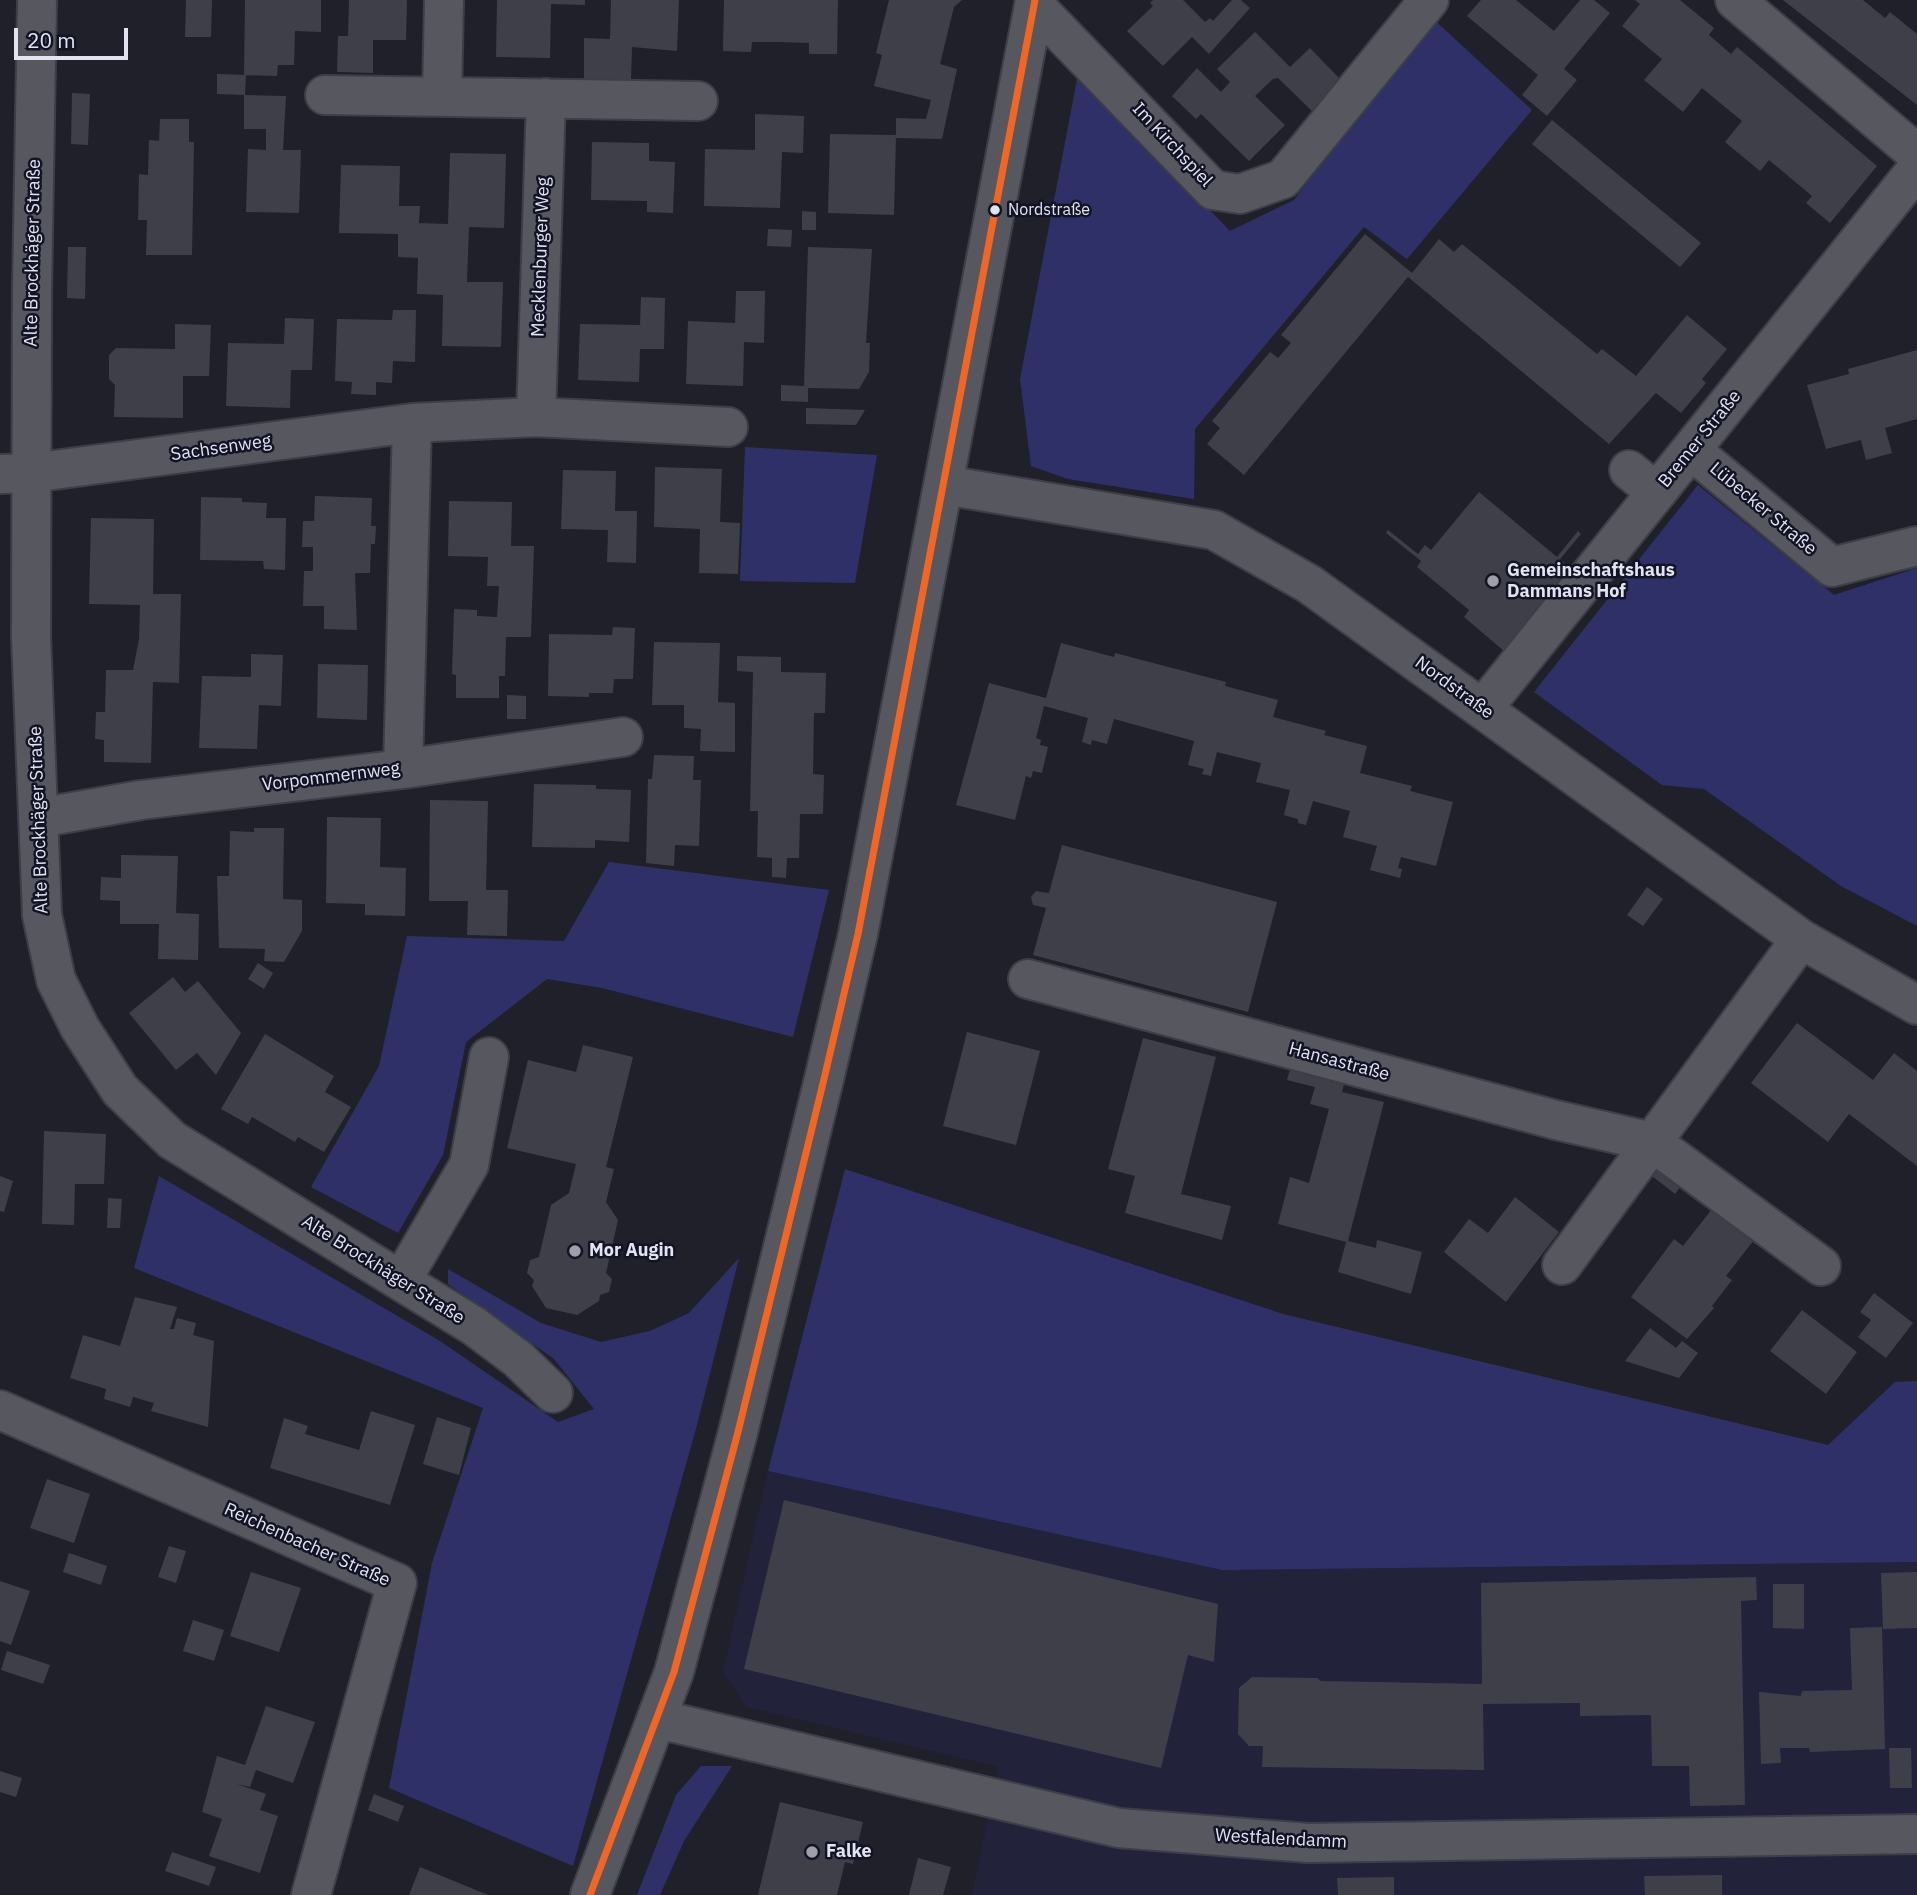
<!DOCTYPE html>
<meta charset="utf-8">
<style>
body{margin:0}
#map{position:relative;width:1917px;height:1895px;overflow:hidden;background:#20202a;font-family:"IBM Plex Sans",sans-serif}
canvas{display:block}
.scale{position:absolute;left:14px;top:28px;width:114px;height:32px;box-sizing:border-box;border:4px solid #e2e4f1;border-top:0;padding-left:9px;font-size:21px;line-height:24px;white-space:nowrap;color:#e2e4f1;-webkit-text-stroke:5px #121325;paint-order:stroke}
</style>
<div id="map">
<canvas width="1917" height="1895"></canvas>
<div class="scale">20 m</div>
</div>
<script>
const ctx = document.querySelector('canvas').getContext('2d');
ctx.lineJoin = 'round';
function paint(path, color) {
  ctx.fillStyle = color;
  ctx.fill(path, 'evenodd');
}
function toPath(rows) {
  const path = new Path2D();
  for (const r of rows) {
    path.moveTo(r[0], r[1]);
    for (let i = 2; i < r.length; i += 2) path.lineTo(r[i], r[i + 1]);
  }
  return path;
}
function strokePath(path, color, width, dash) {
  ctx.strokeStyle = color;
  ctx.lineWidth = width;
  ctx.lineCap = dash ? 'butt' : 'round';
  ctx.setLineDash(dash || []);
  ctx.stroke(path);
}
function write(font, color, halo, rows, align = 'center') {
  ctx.font = font + ' "IBM Plex Sans",sans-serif';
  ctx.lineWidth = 5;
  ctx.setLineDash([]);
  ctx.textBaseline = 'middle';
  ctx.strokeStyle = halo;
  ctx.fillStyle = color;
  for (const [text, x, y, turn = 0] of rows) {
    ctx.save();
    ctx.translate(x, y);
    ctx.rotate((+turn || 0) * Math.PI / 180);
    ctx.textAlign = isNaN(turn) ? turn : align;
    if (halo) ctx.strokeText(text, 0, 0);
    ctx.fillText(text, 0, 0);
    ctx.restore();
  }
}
const built = toPath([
 [768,1471,1222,1570,1917,1562,1917,1895,972,1895,999,1767,747,1707,723,1672]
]);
const green = toPath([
 [1430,16,1532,110,1407,259,1364,227,1195,429,1194,499,1068,479,1031,466,1020,379,1078,74,1230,231,1294,200],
 [745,447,877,455,855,583,740,581],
 [1698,485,1834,595,1917,568,1917,926,1841,886,1704,789,1662,785,1534,692],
 [609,862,829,890,793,1037,602,988,547,979,466,1042,443,1155,398,1233,311,1187,379,1066,407,936,564,941],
 [845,1169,1283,1314,1828,1445,1895,1382,1917,1381,1917,1562,1222,1570,768,1471],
 [159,1176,440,1341,558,1422,594,1409,554,1359,448,1284,448,1269,541,1323,601,1342,650,1331,689,1313,739,1258,697,1425,573,1866,389,1788,432,1563,483,1408,134,1268],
 [701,1766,732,1766,684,1841,660,1895,637,1895,676,1795]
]);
const building = toPath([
 [186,0,212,0,211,37,185,37],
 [245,0,321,0,321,32,295,31,294,65,278,65,277,76,244,75],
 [349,0,407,0,406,40,373,40,373,73,337,72,338,36,348,36],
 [497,0,585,0,585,5,551,4,550,58,496,57],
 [611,0,679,0,677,51,632,47,631,80,584,80,584,38,610,39],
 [724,0,838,0,837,54,809,54,809,43,780,42,752,42,751,52,723,51],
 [889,0,962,0,954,7,940,64,957,69,942,139,896,138,896,118,926,119,931,100,874,86,882,55,876,53],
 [1153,0,1183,0,1205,22,1210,18,1213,21,1232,0,1241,0,1250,8,1209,54,1192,37,1163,66,1127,31,1153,6,1150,3],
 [1481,0,1516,0,1554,31,1580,0,1594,0,1610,13,1564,69,1577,80,1547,116,1522,95,1538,75,1467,16],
 [1635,0,1680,0,1714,28,1709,35,1731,54,1737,47,1877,166,1830,223,1806,203,1812,196,1769,160,1760,171,1725,142,1742,121,1702,88,1683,112,1644,80,1662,59,1622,26,1640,4],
 [1783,0,1863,0,1885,18,1890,12,1917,34,1917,105],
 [1255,32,1290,67,1310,48,1339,78,1313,112,1278,78,1273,79,1255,96,1285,125,1249,161,1201,114,1196,119,1172,96,1197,68,1221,92,1230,82,1217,69],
 [217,74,246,75,245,95,217,94],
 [72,93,90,94,88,145,71,144],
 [244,95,286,96,283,150,301,150,299,213,246,212,248,149,266,150,266,129,244,129],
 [755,114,804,116,803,153,782,152,780,208,704,206,705,149,755,150],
 [160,119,189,119,189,142,194,142,192,255,146,255,147,220,138,220,139,174,148,175,149,140,159,141],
 [1552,120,1701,243,1680,267,1532,144],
 [830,134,896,135,894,215,828,213],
 [592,142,649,143,649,161,675,162,673,213,647,212,647,201,591,200],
 [450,153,506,154,504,228,469,227,467,282,503,282,501,347,442,346,443,295,417,294,418,258,398,257,398,234,339,233,341,165,400,166,399,206,420,206,419,223,448,224],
 [802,211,816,212,816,230,802,230],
 [768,229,792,230,791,247,767,246],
 [1365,234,1412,273,1439,239,1454,252,1462,244,1597,354,1602,349,1636,376,1687,315,1727,349,1702,379,1706,383,1681,413,1656,393,1609,444,1408,277,1244,475,1207,444,1220,428,1212,421,1270,352,1278,358,1291,343,1281,335],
 [68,247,86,247,85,299,67,298],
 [808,247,872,249,866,343,870,343,869,372,859,389,808,388,808,402,781,401,781,385,804,386],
 [736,291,765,291,764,343,744,342,743,386,686,384,688,321,735,323],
 [641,297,665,298,664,349,640,349,639,382,578,380,580,324,640,325],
 [393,310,416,310,415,362,393,361,392,383,376,382,376,395,351,394,352,382,335,381,337,319,392,320],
 [285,318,314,319,312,370,291,370,290,408,226,406,228,343,284,344],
 [175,324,211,325,209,376,183,376,183,418,114,417,115,385,109,379,109,355,116,348,175,349],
 [1917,350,1917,419,1885,428,1892,453,1866,460,1861,440,1826,449,1807,385,1849,374,1848,369],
 [806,408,865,410,856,425,806,424],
 [655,467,722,469,720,522,740,523,738,574,699,573,700,529,654,527],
 [563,470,616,471,615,511,637,511,636,563,607,562,608,530,561,529],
 [1479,492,1557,557,1578,531,1581,534,1560,559,1569,567,1504,651,1464,617,1469,610,1417,567,1421,561,1386,533,1388,530,1418,554,1425,545,1431,550],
 [315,496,372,498,371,526,376,526,375,544,371,544,370,573,355,573,357,630,324,629,324,606,303,606,304,571,313,571,313,547,302,547,303,521,314,521],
 [201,497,242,498,242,502,267,503,266,518,286,518,285,570,264,569,263,561,200,560],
 [449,501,512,502,511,546,534,546,531,637,506,637,505,676,499,676,499,698,456,698,456,675,452,674,454,609,477,610,477,616,497,617,499,586,487,586,488,557,448,556],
 [91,518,154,519,153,594,181,594,179,683,153,682,151,763,104,762,104,740,95,739,96,712,105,712,106,670,133,670,139,639,140,605,89,604],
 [613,627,635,628,633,679,614,679,613,693,589,693,589,697,548,696,549,634,612,635],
 [654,642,720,643,718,702,735,703,735,752,700,751,701,729,684,728,684,705,652,705],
 [1061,643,1114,657,1115,653,1226,682,1225,686,1278,700,1273,717,1326,731,1324,735,1367,746,1360,773,1412,786,1410,791,1453,802,1436,866,1401,857,1398,868,1402,869,1400,878,1370,870,1377,846,1343,837,1350,811,1313,801,1306,825,1298,823,1298,819,1284,815,1290,790,1256,782,1261,763,1217,752,1211,776,1202,774,1204,769,1188,765,1194,741,1114,719,1107,744,1092,740,1091,745,1082,742,1088,718,1044,706,1036,738,1041,740,1040,745,1048,747,1042,773,1033,771,1031,778,1026,776,1015,820,956,805,989,683,1046,698],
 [251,654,283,655,281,706,259,705,257,749,199,748,202,676,251,677],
 [737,656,781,657,781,672,826,673,825,713,814,713,813,774,824,775,823,814,800,814,799,858,787,858,786,878,772,877,772,858,757,857,758,811,750,811,753,672,737,671],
 [318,664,368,665,367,720,317,718],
 [507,695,526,696,526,719,507,719],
 [654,755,694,756,693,780,701,780,699,846,675,845,674,866,646,863,648,779,652,779],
 [534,784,596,785,596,789,631,790,629,842,595,840,595,848,532,847],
 [430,800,488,801,486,890,508,890,507,936,467,935,468,901,429,901],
 [327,817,381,818,380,867,406,868,405,916,365,915,365,904,326,903],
 [254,828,284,828,283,899,302,900,302,931,284,962,264,961,265,949,219,948,217,876,229,876,230,831,254,832],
 [1062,845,1277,902,1248,1012,1033,955,1046,908,1033,905,1031,897,1036,891,1049,893],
 [121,855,178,856,176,913,199,914,198,960,158,959,159,924,120,924,120,901,100,900,101,877,121,878],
 [1647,887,1663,899,1643,926,1627,915],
 [258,963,273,973,264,989,248,979],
 [173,977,185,992,198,981,241,1033,216,1075,197,1053,176,1070,129,1013],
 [1797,1023,1873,1080,1894,1053,1917,1071,1917,1166,1849,1114,1828,1142,1751,1083],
 [967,1032,1040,1051,1016,1145,943,1126],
 [265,1034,334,1076,325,1092,351,1107,324,1152,298,1137,295,1142,252,1117,248,1124,221,1109],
 [1143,1038,1216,1057,1181,1194,1231,1206,1222,1240,1125,1213,1135,1176,1108,1169],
 [583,1045,633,1057,606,1167,614,1169,606,1202,618,1220,606,1273,612,1279,609,1292,600,1295,599,1301,577,1315,546,1308,532,1286,534,1280,527,1273,530,1260,539,1257,551,1205,569,1193,576,1164,507,1148,528,1060,576,1072],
 [1293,1059,1347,1073,1342,1092,1384,1102,1348,1241,1376,1248,1377,1240,1422,1252,1411,1294,1338,1272,1346,1242,1278,1224,1290,1177,1309,1183,1329,1109,1310,1104,1315,1087,1287,1080],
 [44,1131,106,1134,104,1184,75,1184,74,1225,42,1224],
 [1651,1158,1688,1176,1675,1194,1643,1169],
 [0,1176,13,1181,4,1212,0,1211],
 [1515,1197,1559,1232,1506,1302,1444,1252,1469,1219,1488,1233],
 [108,1198,122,1199,120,1228,107,1228],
 [1712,1209,1754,1240,1726,1276,1732,1280,1712,1306,1714,1308,1687,1339,1631,1297,1674,1239,1683,1246],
 [1874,1293,1913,1323,1886,1358,1858,1337,1871,1320,1860,1312],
 [135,1297,177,1307,170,1329,174,1329,177,1318,196,1323,193,1335,214,1341,208,1427,151,1411,154,1403,133,1397,130,1407,104,1399,106,1389,70,1378,83,1335,120,1346],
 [1802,1310,1857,1352,1826,1394,1770,1351],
 [1650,1328,1676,1348,1682,1341,1698,1353,1679,1378,1625,1361],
 [371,1411,415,1425,390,1505,270,1468,284,1418,308,1426,305,1434,359,1450],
 [437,1417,471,1428,459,1475,423,1464],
 [47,1479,90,1494,74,1543,30,1528],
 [784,1500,1218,1604,1214,1662,1188,1655,1161,1768,744,1669],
 [169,1546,186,1551,176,1583,158,1577],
 [69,1553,107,1566,101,1585,63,1572],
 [251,1572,301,1588,279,1652,230,1636],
 [1917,1572,1917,1628,1883,1629,1881,1573],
 [1756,1577,1757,1600,1741,1601,1745,1805,1690,1806,1689,1766,1652,1766,1651,1715,1580,1716,1580,1703,1483,1704,1484,1770,1262,1767,1263,1746,1249,1746,1238,1734,1239,1688,1252,1677,1317,1678,1321,1681,1482,1684,1481,1583],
 [0,1581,30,1591,11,1645,0,1641],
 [1773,1584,1804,1584,1804,1629,1773,1628],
 [193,1620,224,1630,214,1661,183,1651],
 [1882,1627,1885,1749,1810,1752,1809,1748,1780,1748,1781,1763,1761,1764,1759,1692,1801,1696,1802,1691,1852,1690,1850,1628],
 [7,1651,50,1665,43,1684,1,1670],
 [266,1706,315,1722,293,1783,256,1770,250,1787,237,1784,266,1794,260,1810,278,1816,260,1873,209,1856,222,1819,202,1812,217,1756,245,1765],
 [1889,1748,1911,1748,1912,1788,1890,1788],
 [0,1771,22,1778,16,1797,0,1792],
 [374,1794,404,1806,398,1822,368,1810],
 [780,1802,863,1822,853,1864,845,1862,837,1895,758,1895],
 [172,1852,216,1867,209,1886,165,1871],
 [918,1858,951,1867,943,1895,909,1895],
 [420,1867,488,1895,409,1895],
 [1722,1875,1722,1895,1645,1895,1644,1876],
 [1394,1877,1394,1895,1338,1895,1337,1878]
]);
const minor = toPath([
 [37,0,32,292,31,636,42,915,56,980,80,1028,120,1090,172,1140,474,1326,518,1359,553,1393],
 [1735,0,1917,154],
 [1034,5,1213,190,1240,194,1283,179,1429,0],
 [325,95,698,101],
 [442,97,444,0],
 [536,417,546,98],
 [1691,450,1832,567,1917,546],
 [1629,470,1656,492],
 [0,474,31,473,412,423,536,417,728,427],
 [944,485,1214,530,1309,584,1801,939,1917,1005],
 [1483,708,1917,169],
 [403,769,412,423],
 [38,818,141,800,403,769,623,737],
 [1028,979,1556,1120,1652,1142,1821,1266],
 [1562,1265,1801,939],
 [401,1281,469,1165,489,1057],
 [0,1410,397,1583,311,1895],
 [658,1719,1119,1828,1308,1843,1917,1834],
 [590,1895,674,1672,738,1432,824,1079,858,934,1035,0]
]);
const bus1 = toPath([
 [590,1895,674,1672,738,1432,824,1079,858,934,1035,0]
]);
const markers = [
 [995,210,6,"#e2e4f1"],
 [1493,581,7,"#9e9fab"],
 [575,1251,7,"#9e9fab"],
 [812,1852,7,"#9e9fab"]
];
const busNames = [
 ["Nordstraße",1008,210]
];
const streetNames = [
 ["Im Kirchspiel",1172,145,47],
 ["Alte Brockhäger Straße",33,253,-89],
 ["Mecklenburger Weg",541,257,-88],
 ["Bremer Straße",1700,439,-51],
 ["Sachsenweg",221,448,-8],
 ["Lübecker Straße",1763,509,40],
 ["Nordstraße",1454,688,36],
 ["Vorpommernweg",331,777,-7],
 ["Alte Brockhäger Straße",39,820,-92],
 ["Hansastraße",1339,1062,15],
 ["Alte Brockhäger Straße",383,1270,32],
 ["Reichenbacher Straße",307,1545,24],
 ["Westfalendamm",1281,1839,3]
];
const poiNames = [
 ["Gemeinschaftshaus",1507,571],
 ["Dammans Hof",1507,592],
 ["Mor Augin",589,1251],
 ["Falke",826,1852]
];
paint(built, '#22233a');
paint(green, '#303069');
paint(building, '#3f3f49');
strokePath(minor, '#3d3e47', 42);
strokePath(minor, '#575760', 38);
strokePath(bus1, '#f26522', 7);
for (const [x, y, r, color] of markers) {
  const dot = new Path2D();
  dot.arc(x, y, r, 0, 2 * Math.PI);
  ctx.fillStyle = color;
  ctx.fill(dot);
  strokePath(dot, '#121325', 2.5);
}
write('16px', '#e2e4f1', '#121325', busNames, 'left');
write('18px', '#e2e4f1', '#121325', streetNames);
write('bold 18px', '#e2e4f1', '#121325', poiNames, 'left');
</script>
